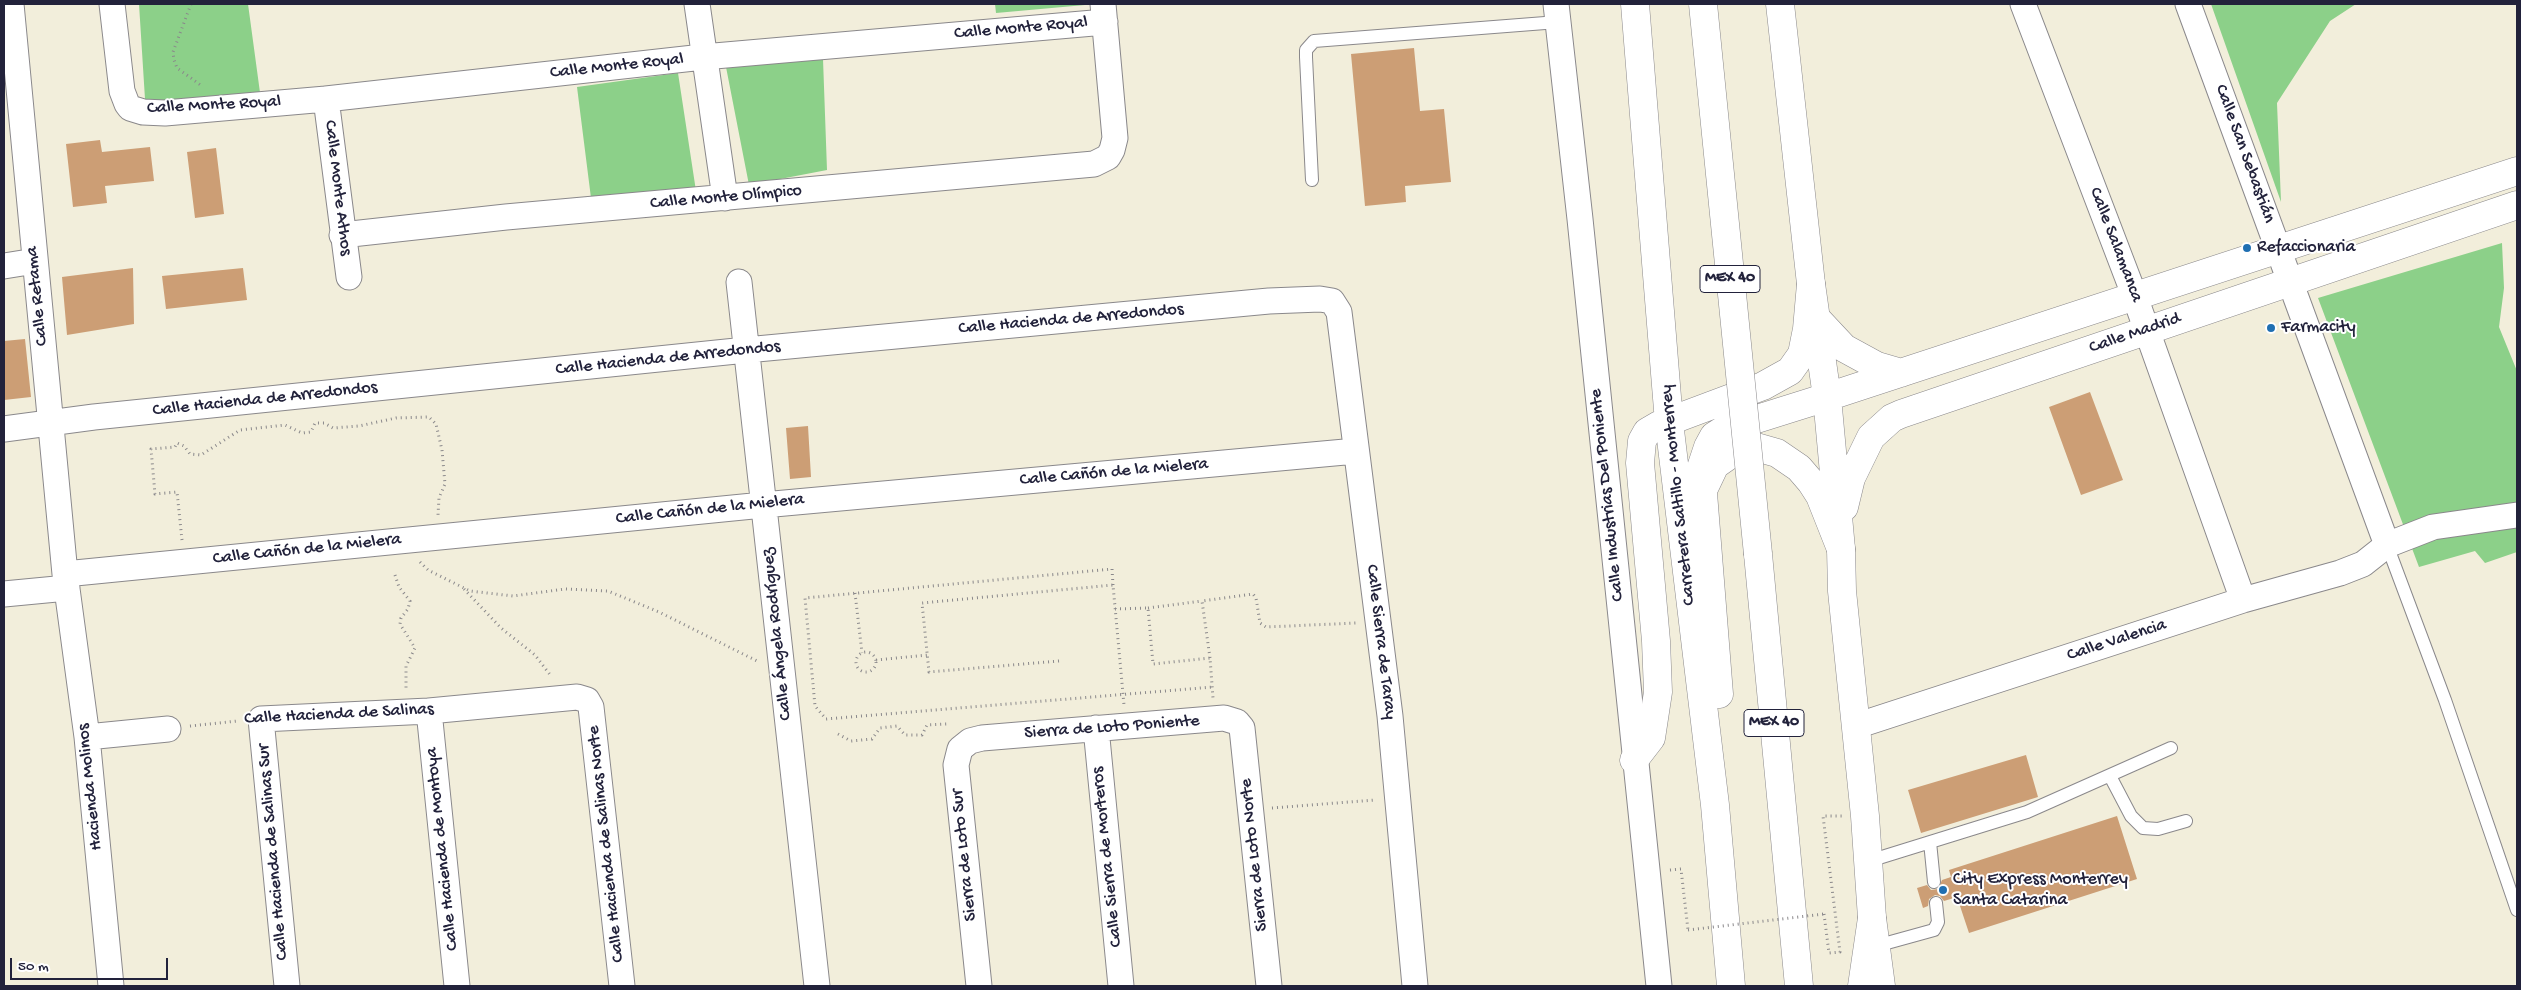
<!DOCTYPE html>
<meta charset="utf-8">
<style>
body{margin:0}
#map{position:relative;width:2521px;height:990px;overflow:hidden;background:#f2eedb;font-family:"Gochi Hand",sans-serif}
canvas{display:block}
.frame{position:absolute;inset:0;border:5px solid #22223b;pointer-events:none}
.scale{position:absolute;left:10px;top:958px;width:158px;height:22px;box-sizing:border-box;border:2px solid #22223b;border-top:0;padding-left:6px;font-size:15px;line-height:18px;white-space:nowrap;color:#22223b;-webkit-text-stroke:4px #fff;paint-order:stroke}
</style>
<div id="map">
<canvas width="2521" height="990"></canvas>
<div class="frame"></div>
<div class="scale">50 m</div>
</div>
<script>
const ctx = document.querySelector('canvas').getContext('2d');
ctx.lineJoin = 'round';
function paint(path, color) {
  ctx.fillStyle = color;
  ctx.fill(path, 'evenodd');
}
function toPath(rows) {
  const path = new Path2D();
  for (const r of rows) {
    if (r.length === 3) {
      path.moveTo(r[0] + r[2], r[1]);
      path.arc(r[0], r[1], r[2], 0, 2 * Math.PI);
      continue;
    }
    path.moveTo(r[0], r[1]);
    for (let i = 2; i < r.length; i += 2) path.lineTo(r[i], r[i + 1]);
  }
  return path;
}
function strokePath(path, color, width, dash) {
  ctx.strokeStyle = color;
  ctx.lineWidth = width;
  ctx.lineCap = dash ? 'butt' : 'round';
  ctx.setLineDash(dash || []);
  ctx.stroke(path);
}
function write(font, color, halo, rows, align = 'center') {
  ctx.font = font + ' "Gochi Hand",sans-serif';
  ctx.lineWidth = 4;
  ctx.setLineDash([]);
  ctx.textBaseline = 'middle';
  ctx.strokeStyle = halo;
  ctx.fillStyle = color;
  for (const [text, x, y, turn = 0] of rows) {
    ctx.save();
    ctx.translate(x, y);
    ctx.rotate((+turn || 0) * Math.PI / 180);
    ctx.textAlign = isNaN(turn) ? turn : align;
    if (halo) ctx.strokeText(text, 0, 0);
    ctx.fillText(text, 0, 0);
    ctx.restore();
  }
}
const green = toPath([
 [139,4,248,4,261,100,147,105,145,99],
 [995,4,1085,4,1085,5,996,13],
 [2211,4,2356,4,2330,21,2277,103,2281,202],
 [823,59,827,170,749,185,726,67],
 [678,73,696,191,591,198,577,87],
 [2502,243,2504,288,2499,327,2517,371,2517,552,2485,563,2475,551,2419,567,2318,298]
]);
const building = toPath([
 [1414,48,1420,111,1444,109,1451,182,1405,186,1406,202,1365,206,1351,54],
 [100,140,102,152,150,147,154,181,105,186,107,203,73,207,66,144],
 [216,148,224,214,195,218,187,152],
 [133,268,134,324,67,335,62,277],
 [243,268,247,300,166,309,162,276],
 [25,339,31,397,4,400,4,341],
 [2090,392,2123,480,2081,495,2049,407],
 [808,426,811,477,790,479,786,428],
 [2026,755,2038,797,1921,833,1908,790],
 [2117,816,2137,879,1969,933,1957,897,1944,901,1940,896,1935,895,1929,899,1928,906,1923,908,1917,888,1927,885,1931,890,1938,889,1942,880,1951,877,1949,870]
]);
const path = toPath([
 [191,4,173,52,174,60,177,68,202,86],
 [182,540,177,492,155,494,151,449,175,447,177,443,184,446,190,454,201,455,240,430,285,425,302,433,311,432,315,423,324,423,333,428,359,426,396,418,429,417,436,424,442,450,445,484,439,498,438,515],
 [420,562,428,570,470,591,513,596,565,589,608,591,659,612,759,662],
 [395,575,399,587,410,601,408,609,401,618,400,624,415,648,406,666,406,690],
 [1113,585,1112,569,805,598,815,706,826,719,1213,687],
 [464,589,501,628,535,655,551,676],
 [855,593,862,653],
 [1148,608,1202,601],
 [1115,609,1148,608,1153,664,1210,658,1213,698],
 [866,662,10],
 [1210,658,1202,601,1253,594,1256,598,1260,623,1266,627,1356,623],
 [876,660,928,655],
 [1059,661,929,672,922,603,1113,585,1124,705],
 [190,726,238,721],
 [838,734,851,741,872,739,880,728,897,726,905,735,922,735,927,725,947,724],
 [1272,808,1375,800],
 [1670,870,1681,869,1688,930],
 [1824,914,1829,953,1840,952,1823,816,1842,816]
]);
const service = toPath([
 [1312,180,1306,57,1306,50,1314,41,1558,22],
 [2387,545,2445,700,2517,910],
 [2110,776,2131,816,2143,828,2158,829,2186,821],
 [1930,842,1934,882],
 [1869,861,2027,812,2171,748],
 [1876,946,1934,930,1938,922,1936,903]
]);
const minor = toPath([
 [11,4,65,574,87,737,111,986],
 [112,4,122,91,127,104,130,108,143,112,165,113,326,99,703,57,1105,22],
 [697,4,725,198],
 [1556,4,1580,219,1659,986],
 [2023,4,2135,297,2243,600],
 [326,99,349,277],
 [342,235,506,217,1094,164,1108,157,1112,150,1115,138,1103,4],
 [4,266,35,261],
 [739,282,817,986],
 [4,429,94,417,746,350,1269,301,1320,299,1332,301,1339,312,1390,716,1415,986],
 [2387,545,2433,527,2517,515],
 [65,574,763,505,1356,451],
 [4,594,67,588],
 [429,711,457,986],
 [1856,726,2243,600,2340,573,2363,564,2387,545,2188,4],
 [1096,728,1121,986],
 [87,737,168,729],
 [287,986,261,719,429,711,577,697,587,700,591,707,622,986],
 [979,986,956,765,960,749,970,741,982,738,1224,718,1237,722,1242,728,1269,986]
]);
const tertiary = toPath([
 [1780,4,1811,284,1827,397,1841,549,1842,591,1865,816,1872,918,1881,986],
 [1815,317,1844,348,1877,366,1901,373],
 [1827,397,2517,171],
 [1844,507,1851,478,1871,437,1892,418,1901,414,2517,205]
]);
const primary = toPath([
 [1635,4,1669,422,1715,805,1731,986],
 [1705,486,1715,465,1735,451,1744,447,1756,447,1777,453,1799,468,1811,482,1820,496,1841,549],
 [1758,554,1799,986],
 [1719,694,1701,468,1708,447,1714,436,1725,429,1827,397],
 [1634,760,1651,738,1658,692,1656,641,1640,463,1642,441,1647,432,1659,425,1763,386,1790,371,1802,354,1807,329,1811,284],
 [1862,986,1872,918]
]);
const pathBridge = toPath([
 [1688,930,1824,914]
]);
const primaryBridge = toPath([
 [1703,4,1758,554]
]);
const markers = [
 [2247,248,5,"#1f6fb2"],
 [2271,328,5,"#1f6fb2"],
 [1943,890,5,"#1f6fb2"]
];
const shields = [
 [1730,279,60],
 [1774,723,60]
];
const shieldNames = [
 ["MEX 40",1730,279],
 ["MEX 40",1774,723]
];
const streetNames = [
 ["Calle Monte Royal",1021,29,-5],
 ["Calle Monte Royal",617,67,-6],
 ["Calle Monte Royal",214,106,-3],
 ["Calle San Sebastián",2244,154,70],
 ["Calle Monte Athos",337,188,83],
 ["Calle Monte Olímpico",726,198,-5],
 ["Calle Salamanca",2115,245,69],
 ["Calle Retama",38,296,-96],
 ["Calle Hacienda de Arredondos",1071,320,-5],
 ["Calle Madrid",2135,334,-19],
 ["Calle Hacienda de Arredondos",668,359,-6],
 ["Calle Hacienda de Arredondos",265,400,-6],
 ["Calle Cañón de la Mielera",1114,473,-5],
 ["Calle Industrias Del Poniente",1608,495,-96],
 ["Carretera Saltillo - Monterrey",1679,495,-96],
 ["Calle Cañón de la Mielera",710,510,-6],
 ["Calle Cañón de la Mielera",307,550,-6],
 ["Calle Ángela Rodríguez",778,634,-96],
 ["Calle Valencia",2117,641,-18],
 ["Calle Sierra de Taray",1380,642,83],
 ["Calle Hacienda de Salinas",339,715,-3],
 ["Sierra de Loto Poniente",1112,728,-4],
 ["Hacienda Molinos",91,787,-96],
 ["Calle Hacienda de Salinas Norte",607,844,-96],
 ["Calle Hacienda de Montoya",443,849,-96],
 ["Calle Hacienda de Salinas Sur",274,852,-95],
 ["Sierra de Loto Sur",965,855,-96],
 ["Sierra de Loto Norte",1255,855,-96],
 ["Calle Sierra de Morteros",1108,857,-96]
];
const poiNames = [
 ["Refaccionaria",2257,248],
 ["Farmacity",2281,328],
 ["City Express Monterrey",1953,880],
 ["Santa Catarina",1953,901]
];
paint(green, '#8cd089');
paint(building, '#cc9e75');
strokePath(service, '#8a888b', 14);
strokePath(minor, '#8a888b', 27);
strokePath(tertiary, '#8a888b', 29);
strokePath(primary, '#8a888b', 29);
strokePath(path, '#8a888b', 3, [1, 4]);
strokePath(service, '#fff', 12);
strokePath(minor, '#fff', 25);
strokePath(tertiary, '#fff', 28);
strokePath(primary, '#fff', 28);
strokePath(primaryBridge, '#8a888b', 29, []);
strokePath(pathBridge, '#8a888b', 3, [1, 4]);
strokePath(primaryBridge, '#fff', 28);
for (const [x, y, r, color] of markers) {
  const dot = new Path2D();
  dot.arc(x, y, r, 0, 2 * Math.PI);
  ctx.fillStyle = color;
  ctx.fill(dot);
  strokePath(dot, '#fff', 2);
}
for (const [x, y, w] of shields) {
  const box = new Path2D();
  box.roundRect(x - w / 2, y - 13.5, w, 27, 4);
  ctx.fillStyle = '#fff';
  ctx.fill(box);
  strokePath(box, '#22223b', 1);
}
write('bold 16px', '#22223b', null, shieldNames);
write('18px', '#22223b', '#fff', streetNames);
write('18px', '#22223b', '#fff', poiNames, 'left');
</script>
